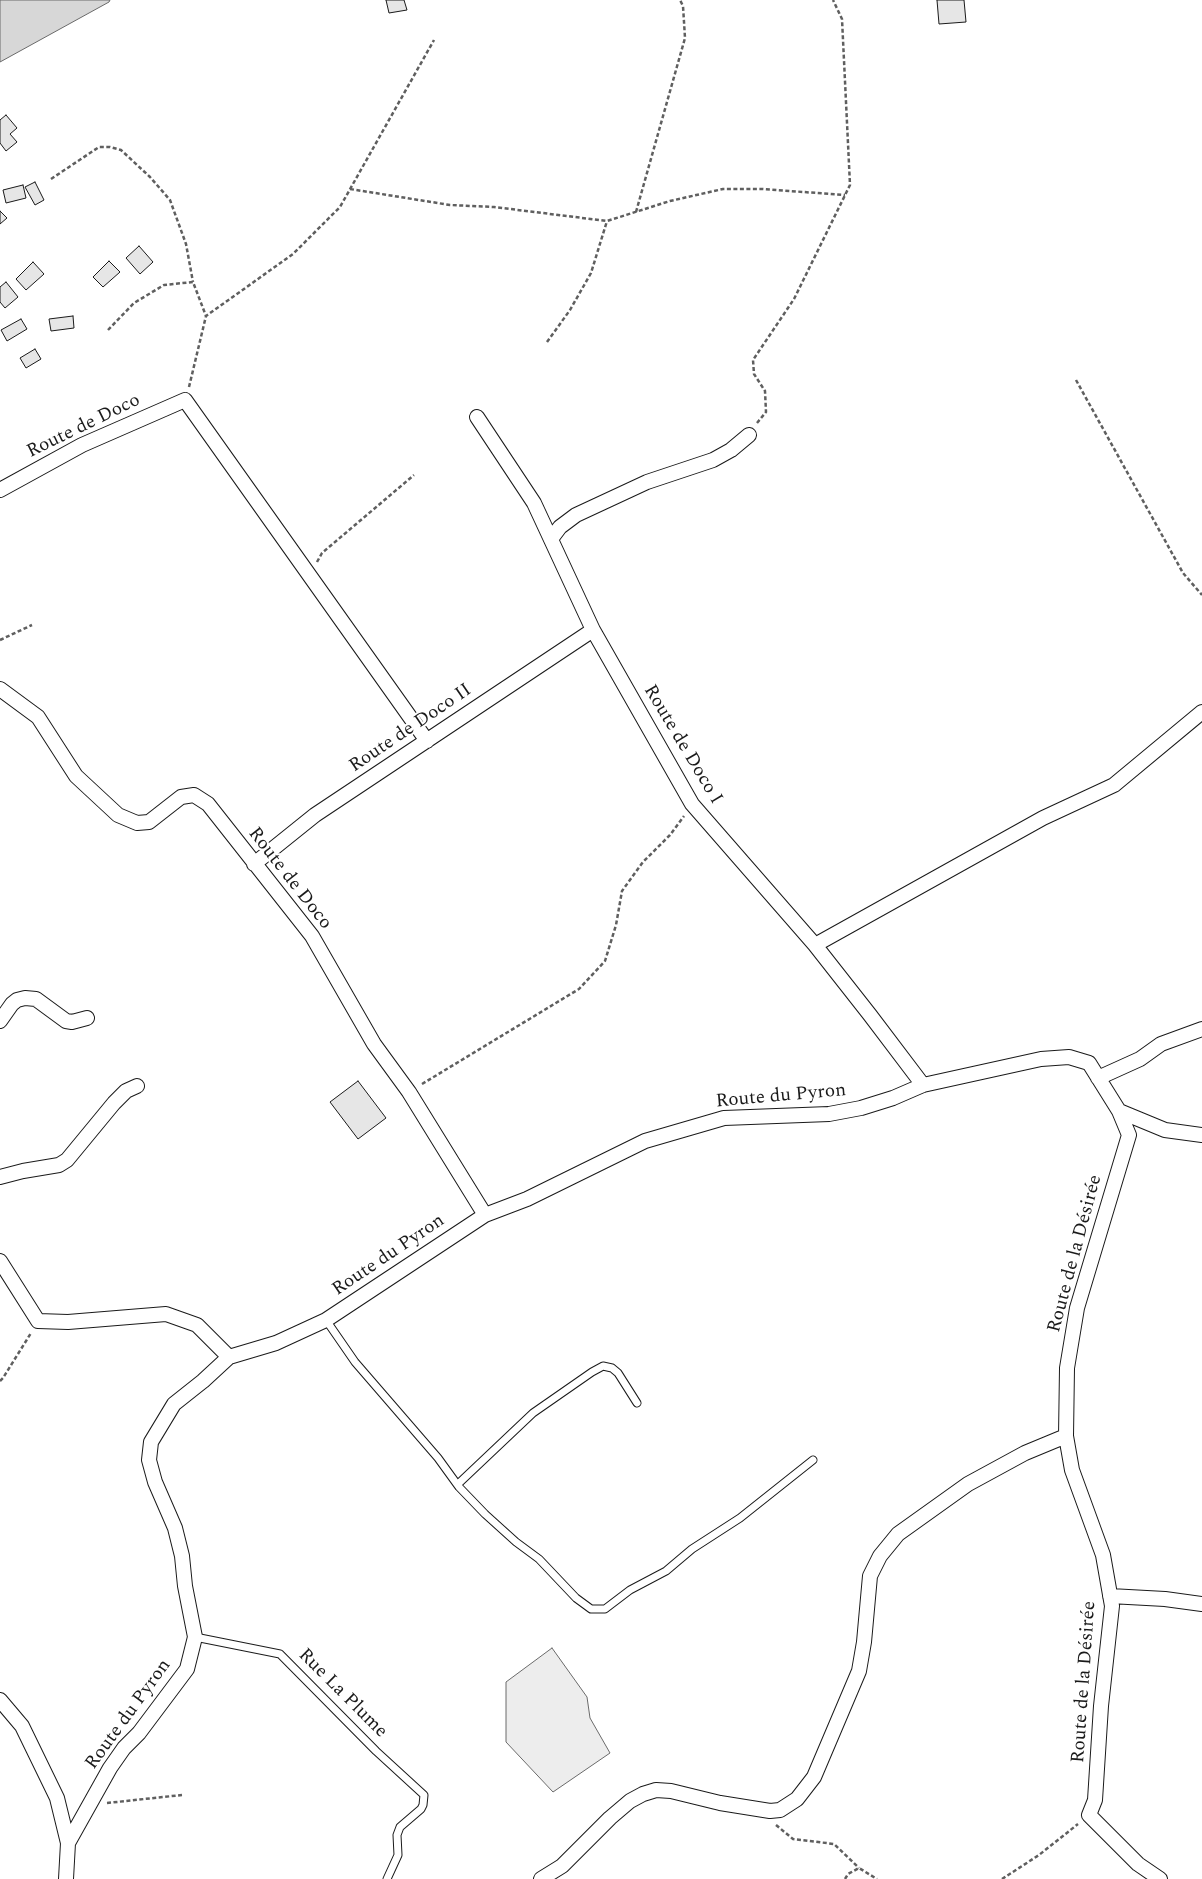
<!DOCTYPE html>
<meta charset="utf-8">
<style>
body{margin:0}
canvas{display:block;background:#fff}
</style>
<canvas width="1202" height="1879"></canvas>
<script>
const ctx = document.querySelector('canvas').getContext('2d');
ctx.lineJoin = 'round';
function paint(path, color) {
  ctx.fillStyle = color;
  ctx.fill(path, 'evenodd');
}
function toPath(rows) {
  const path = new Path2D();
  for (const r of rows) {
    path.moveTo(r[0], r[1]);
    for (let i = 2; i < r.length; i += 2) path.lineTo(r[i], r[i + 1]);
  }
  return path;
}
function strokePath(path, color, width, dash) {
  ctx.strokeStyle = color;
  ctx.lineWidth = width;
  ctx.lineCap = dash ? 'butt' : 'round';
  ctx.setLineDash(dash || []);
  ctx.stroke(path);
}
function write(font, color, halo, rows, align = 'center') {
  ctx.font = font + ' Spectral,serif';
  ctx.lineWidth = 4;
  ctx.setLineDash([]);
  ctx.textBaseline = 'middle';
  ctx.strokeStyle = halo;
  ctx.fillStyle = color;
  for (const [text, x, y, turn = 0] of rows) {
    ctx.save();
    ctx.translate(x, y);
    ctx.rotate((+turn || 0) * Math.PI / 180);
    ctx.textAlign = isNaN(turn) ? turn : align;
    if (halo) ctx.strokeText(text, 0, 0);
    ctx.fillText(text, 0, 0);
    ctx.restore();
  }
}
const built = toPath([
 [552,1648,587,1697,590,1718,610,1753,553,1792,506,1742,506,1682,552,1648]
]);
const water = toPath([
 [0,0,110,0,109,2,0,62,0,0]
]);
const building = toPath([
 [386,0,404,0,407,10,389,13,386,0],
 [937,0,964,0,966,22,939,24,937,0],
 [6,115,17,128,10,134,17,142,6,151,0,143,0,120,6,115],
 [35,182,44,200,35,205,25,187,35,182],
 [23,185,26,198,6,203,3,190,23,185],
 [0,211,7,218,0,224,0,211],
 [139,246,153,262,140,274,126,258,139,246],
 [109,261,120,272,103,287,93,277,109,261],
 [33,262,44,274,26,290,16,279,33,262],
 [6,282,18,297,5,308,0,302,0,287,6,282],
 [73,316,74,328,51,331,49,319,73,316],
 [21,319,27,329,7,341,1,330,21,319],
 [35,349,41,359,26,368,20,358,35,349],
 [358,1081,386,1118,358,1139,330,1102,358,1081]
]);
const path = toPath([
 [51,179,99,147,110,147,121,150,150,177,170,200,186,244,193,282],
 [350,189,450,205,494,207,607,221,670,201,723,189,762,189,845,195],
 [636,212,685,38,683,6,680,0],
 [108,330,134,303,164,285,193,282,206,316],
 [547,342,570,310,591,273,607,221],
 [1076,380,1183,573,1202,595],
 [189,387,206,316,293,254,340,207,434,40],
 [757,423,766,412,765,391,754,374,753,360,794,299,850,185,842,19,833,0],
 [317,562,322,553,414,475],
 [0,640,32,625],
 [422,1084,579,989,605,961,616,925,622,891,643,862,670,835,684,816],
 [0,1381,3,1378,31,1333],
 [107,1803,182,1795],
 [776,1825,793,1839,834,1844,859,1868],
 [845,1879,848,1874,859,1868,877,1879],
 [1002,1879,1039,1855,1078,1824]
]);
const lane = toPath([
 [326,1320,355,1362,438,1458,459,1487,485,1514,516,1542,539,1559,576,1598,591,1609,605,1609,630,1590,666,1571,692,1549,740,1518,813,1460],
 [458,1484,533,1413,592,1372,603,1366,612,1368,618,1373,637,1403],
 [195,1637,280,1654,376,1751,424,1795,423,1805,421,1809,400,1827,397,1835,398,1855,387,1879]
]);
const street = toPath([
 [477,417,534,503,593,630,692,804,815,945,870,1015,923,1085],
 [0,490,82,445,185,400,427,741],
 [551,539,560,527,576,515,647,482,713,460,731,450,749,435],
 [0,689,38,717,76,776,118,815,137,823,149,822,181,797,194,795,208,804,312,936,374,1044,409,1092,485,1215],
 [254,864,315,815,593,630],
 [815,945,1043,818,1114,785,1202,712],
 [0,1021,12,1004,17,1000,25,998,36,999,66,1021,72,1022,87,1018],
 [1098,1078,1140,1059,1161,1044,1202,1029],
 [1119,1111,1165,1130,1202,1135],
 [0,1177,23,1171,59,1165,67,1160,114,1103,126,1091,137,1086],
 [0,1261,38,1321,68,1322,166,1314,197,1325,229,1357],
 [1110,1596,1165,1599,1202,1604],
 [0,1700,22,1726,57,1798,68,1843],
 [66,1879,68,1843,110,1768,124,1748,139,1733,187,1669,195,1637,185,1586,182,1556,175,1528,155,1482,149,1460,151,1442,174,1404,203,1381,229,1357,276,1343,326,1320,485,1215,527,1199,645,1141,724,1118,829,1114,861,1108,893,1098,923,1085,1041,1059,1069,1057,1089,1063,1119,1111,1129,1135,1077,1308,1067,1368,1066,1436,1072,1470,1103,1555,1112,1606,1101,1706,1095,1800,1089,1815,1138,1864,1160,1879],
 [541,1879,562,1866,610,1818,630,1801,643,1794,656,1790,671,1791,720,1803,770,1811,780,1810,797,1799,814,1777,859,1671,864,1642,870,1576,880,1556,898,1534,968,1484,1025,1453,1066,1436]
]);
const streetNames = [
 ["Route de Doco",84,427,-26],
 ["Route de Doco II",411,729,-34],
 ["Route de Doco I",682,745,59],
 ["Route de Doco",289,879,52],
 ["Route du Pyron",781,1097,-5],
 ["Route de la Désirée",1076,1254,-75],
 ["Route du Pyron",389,1256,-34],
 ["Route de la Désirée",1085,1682,-86],
 ["Rue La Plume",342,1694,45],
 ["Route du Pyron",129,1715,-54]
];
paint(built, '#ededed');
strokePath(built, '#6a6a6a', 1);
paint(water, '#d7d7d7');
strokePath(water, '#6a6a6a', 1);
paint(building, '#e6e6e6');
strokePath(building, '#1a1a1a', 1);
strokePath(lane, '#1a1a1a', 9);
strokePath(street, '#1a1a1a', 16);
strokePath(path, '#5f5f5f', 2.5, [4, 2.5]);
strokePath(lane, '#fff', 7);
strokePath(street, '#fff', 14);
write('19px', '#1a1a1a', '#fff', streetNames);
</script>
